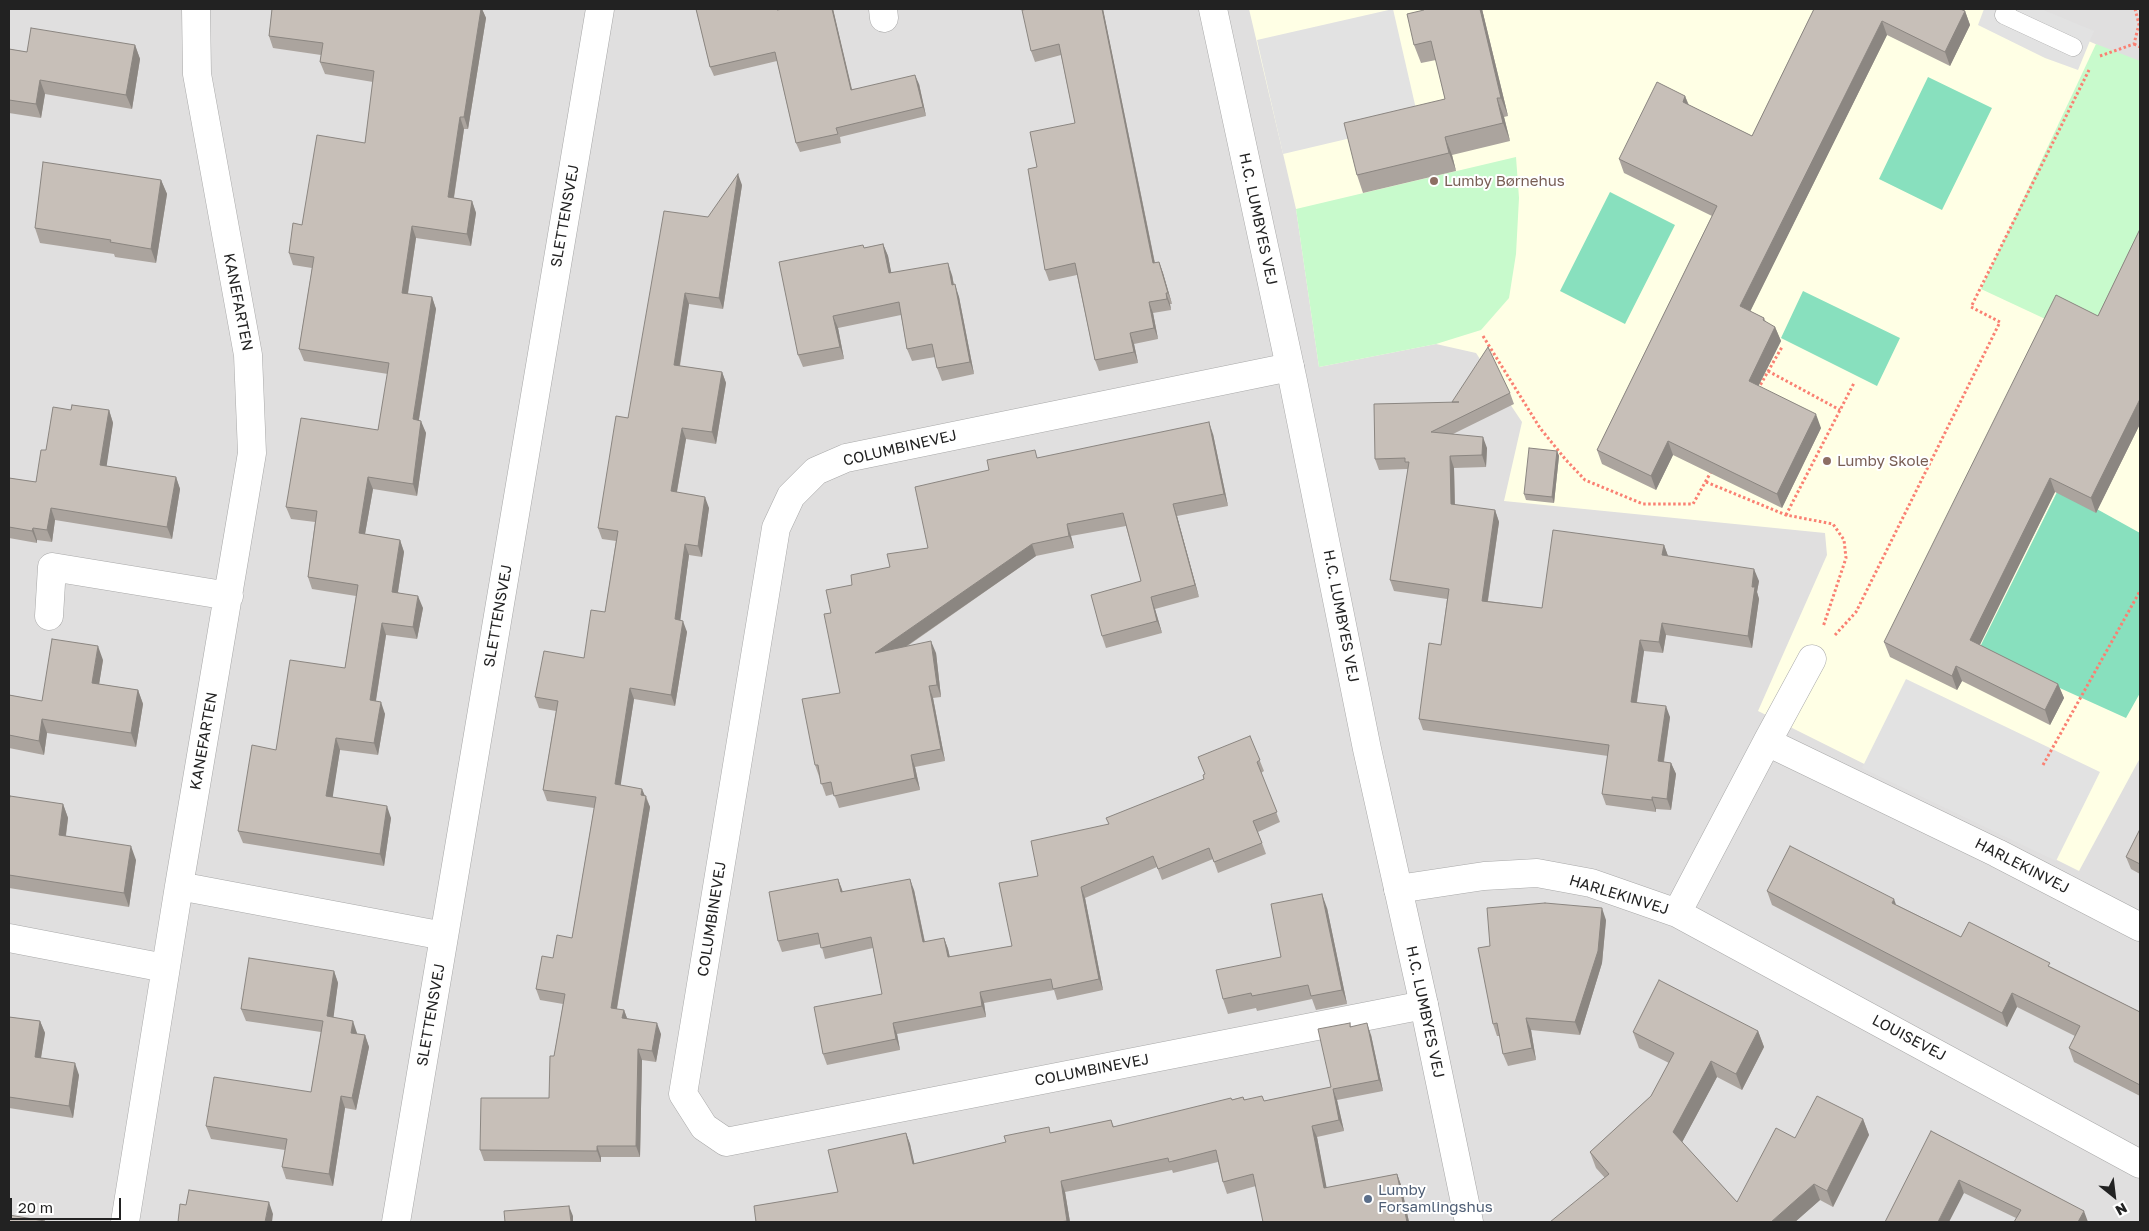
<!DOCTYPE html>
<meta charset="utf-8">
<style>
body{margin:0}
#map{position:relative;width:2149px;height:1231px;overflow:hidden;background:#f2efe9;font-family:"Golos Text",sans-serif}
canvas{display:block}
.frame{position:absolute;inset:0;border:10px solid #222;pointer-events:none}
.north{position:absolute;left:2089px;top:1171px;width:50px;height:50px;-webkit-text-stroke:4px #fff;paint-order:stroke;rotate:151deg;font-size:14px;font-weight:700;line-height:20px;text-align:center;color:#222}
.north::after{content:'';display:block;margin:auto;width:18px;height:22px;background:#222;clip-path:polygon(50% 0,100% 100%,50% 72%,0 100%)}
.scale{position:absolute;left:10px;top:1198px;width:111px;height:22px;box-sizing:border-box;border:2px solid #222;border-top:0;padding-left:6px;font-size:15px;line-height:18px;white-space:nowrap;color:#222;-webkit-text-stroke:4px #fff;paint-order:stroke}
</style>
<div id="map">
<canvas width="2149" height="1231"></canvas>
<div class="frame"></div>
<div class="north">N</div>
<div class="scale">20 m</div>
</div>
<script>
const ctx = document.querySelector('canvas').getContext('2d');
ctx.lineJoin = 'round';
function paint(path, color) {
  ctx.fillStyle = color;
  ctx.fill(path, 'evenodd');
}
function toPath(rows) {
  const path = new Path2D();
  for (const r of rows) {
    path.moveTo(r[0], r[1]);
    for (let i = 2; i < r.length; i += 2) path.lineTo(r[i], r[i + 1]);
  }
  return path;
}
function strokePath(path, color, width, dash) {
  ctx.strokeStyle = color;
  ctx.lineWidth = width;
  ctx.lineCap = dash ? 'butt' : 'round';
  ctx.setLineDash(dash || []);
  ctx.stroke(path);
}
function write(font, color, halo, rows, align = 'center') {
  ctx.font = font + ' "Golos Text",sans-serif';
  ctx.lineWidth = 4;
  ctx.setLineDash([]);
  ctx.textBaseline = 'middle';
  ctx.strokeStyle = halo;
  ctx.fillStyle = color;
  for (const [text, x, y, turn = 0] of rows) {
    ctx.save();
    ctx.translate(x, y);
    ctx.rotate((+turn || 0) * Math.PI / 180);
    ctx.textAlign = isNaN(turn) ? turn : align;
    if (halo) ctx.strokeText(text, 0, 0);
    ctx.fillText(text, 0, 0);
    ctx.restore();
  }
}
const residential = toPath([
 [9,9,2140,9,2140,1222,9,1222]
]);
const education = toPath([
 [1249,9,2017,9,2140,64,2140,758,2079,871,1758,711,1827,555,1825,533,1504,501,1522,422,1476,353,1436,344,1319,367,1296,209]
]);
const park = toPath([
 [2096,44,2140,61,2140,254,2107,321,2056,324,1981,289],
 [1516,157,1519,198,1516,254,1509,298,1481,330,1436,344,1319,367,1296,209]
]);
const pitch = toPath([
 [1928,77,1992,108,1942,210,1879,179],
 [1610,192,1675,225,1625,324,1560,291],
 [1803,291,1900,338,1877,386,1781,338],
 [2059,488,2140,533,2140,693,2126,718,1978,651]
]);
const parking = toPath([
 [1393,9,1419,122,1283,154,1257,40],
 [1984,9,2041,9,2094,31,2078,70,2045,58,1978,25],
 [1906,679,2100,772,2056,861,1862,768]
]);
const path = toPath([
 [2134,44,2140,47],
 [2100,56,2134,44,2139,24,2135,9],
 [1483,336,1540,428,1566,460,1585,480,1643,504,1693,504,1712,470],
 [1768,371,1840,410],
 [1758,389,1782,347],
 [1706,482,1786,515,1833,524,1844,540,1846,558,1823,627],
 [1786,515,1854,383],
 [1835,635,1856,612,2000,322,1971,307,2089,70],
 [2043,765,2140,591]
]);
const service = toPath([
 [2007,9,2004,15,2073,47]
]);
const minor = toPath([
 [883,9,884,18],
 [1290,367,846,458,816,471,791,496,776,528,683,1094,704,1127,726,1142,1424,1005],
 [49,616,52,567,229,596],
 [1767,742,1812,659],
 [179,886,252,453,248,355,197,74,196,9],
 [1398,889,1484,876,1537,873,1591,883,1677,913,1767,742,1997,853,2140,927],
 [1677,913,2140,1164],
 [9,938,165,968],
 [125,1222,179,886,444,936],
 [396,1222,600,9]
]);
const tertiary = toPath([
 [1213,9,1293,381,1367,749,1424,1005,1469,1222]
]);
const wall = toPath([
 [272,9,482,9,486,18,468,129,464,129,454,198,472,201,476,213,471,246,416,238,408,294,432,297,436,309,419,420,426,433,417,496,373,489,365,534,400,540,404,552,398,592,423,608,417,639,386,635,376,701,385,714,378,755,340,750,332,797,391,818,384,866,243,843,238,831,276,750,345,668,356,596,312,589,308,577,315,522,291,519,286,507,378,430,388,374,304,361,299,349,312,268,293,265,289,253,302,225,365,143,373,82,325,74,320,62,321,55,273,48,269,36],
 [696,9,778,9,778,10,783,9,833,9,852,89,919,84,926,116,840,137,841,143,800,152,796,143,777,61,714,76,710,67],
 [1103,9,1155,263,1159,262,1163,273,1172,304,1170,304,1171,310,1153,313,1158,339,1134,344,1138,363,1099,371,1095,360,1077,275,1049,281,1045,270,1037,167,1075,123,1061,55,1035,62,1031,51],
 [1482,9,1508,116,1504,117,1510,141,1452,155,1456,171,1363,193,1357,175,1445,99,1436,60,1421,63,1414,45],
 [1814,9,1965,11,1970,25,1950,66,1887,35,1750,311,1764,318,1766,322,1775,327,1781,341,1758,386,1821,428,1782,508,1673,455,1656,490,1602,464,1597,450,1712,216,1624,173,1619,159,1685,96,1689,105,1752,136],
 [135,45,140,59,132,109,45,94,41,118,9,113,9,49,27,52],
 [161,180,167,194,156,263,115,257,114,254,40,243,35,228],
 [742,185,723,309,689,304,680,366,722,372,726,383,716,444,686,439,677,492,709,508,702,557,689,555,680,620,687,632,675,706,634,699,620,785,646,796,650,807,617,1009,624,1010,627,1018,661,1034,656,1062,642,1060,640,1157,601,1157,601,1162,484,1161,480,1150,549,1098,554,1056,563,1004,540,1000,536,989,553,958,572,938,594,808,547,801,543,790,556,711,539,708,535,697,584,658,605,612,616,541,602,539,598,528,628,418,708,217],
 [2140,229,2140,424,2096,513,2055,492,1979,645,2058,684,2064,698,2050,725,1962,681,1957,690,1890,657,1884,642,2098,316],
 [883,244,888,256,891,273,952,275,954,285,959,297,974,374,942,381,937,368,935,357,912,361,907,349,901,315,838,328,844,359,803,367,798,355,864,248],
 [1510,393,1514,404,1453,434,1487,448,1486,467,1454,468,1455,505,1495,510,1499,522,1488,601,1542,608,1664,545,1668,556,1759,581,1757,592,1759,599,1752,648,1666,635,1663,653,1644,651,1637,702,1670,717,1664,762,1671,763,1676,774,1671,810,1656,809,1656,812,1606,805,1602,794,1608,756,1423,730,1419,719,1441,645,1447,599,1394,591,1390,580,1408,470,1407,469,1379,470,1375,459,1452,402],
 [71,410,109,410,113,423,106,466,176,477,180,489,172,539,55,520,52,542,37,540,37,543,9,538,9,478,36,482,46,450],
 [1213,434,1228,506,1177,516,1199,597,1155,609,1162,633,1106,648,1102,636,1141,581,1126,526,1071,536,1074,548,1036,556,906,647,936,653,941,697,933,698,945,761,915,767,920,790,839,808,834,794,826,796,815,765,840,693,831,613,852,585,928,548,989,470,1038,458],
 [1557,451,1559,456,1554,503,1526,500,1524,494],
 [103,660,99,684,138,690,143,704,136,747,47,733,44,755,9,748,9,695,42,701],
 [1250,736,1264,771,1261,773,1280,822,1258,832,1266,854,1218,873,1213,859,1162,880,1157,867,1085,898,1103,990,1057,1000,1054,990,984,1003,986,1017,897,1034,900,1050,827,1065,823,1054,882,994,873,948,825,959,821,944,782,952,778,941,838,879,843,892,914,890,925,942,944,938,948,949,950,957,1012,946,1038,876,1108,824,1204,779,1204,775],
 [9,801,63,804,68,818,66,836,136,860,129,907,9,888],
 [2140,829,2140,874,2131,869,2126,857],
 [1767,891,1897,905,1961,937,2051,967,2140,1012,2140,1096,2074,1062,2069,1048,2075,1036,2017,1007,2007,1027,1772,905],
 [1327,908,1347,1004,1316,1010,1312,999,1257,1011,1256,1008,1228,1014,1223,999,1281,957],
 [1606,920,1602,963,1580,1035,1531,1030,1536,1060,1508,1066,1503,1054,1500,1036,1497,1036,1493,1024],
 [334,971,338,983,333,1017,357,1033,357,1034,365,1035,369,1047,356,1110,345,1108,333,1186,286,1179,282,1167,285,1150,211,1139,206,1126,311,1092,321,1032,246,1021,241,1009],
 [9,1017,40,1021,45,1033,41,1058,79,1075,73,1118,9,1108],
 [1350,1023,1351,1027,1371,1035,1383,1091,1337,1100,1344,1131,1317,1137,1326,1188,1397,1174,1401,1185,1409,1222,1263,1222,1256,1186,1227,1194,1223,1182,1218,1162,1173,1173,1172,1170,1065,1192,1070,1222,756,1222,838,1192,906,1133,910,1144,914,1164,1051,1133,1111,1120,1114,1127,1243,1097,1245,1100,1264,1101,1331,1087],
 [1758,1031,1764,1047,1742,1090,1717,1077,1682,1142,1737,1202,1795,1138,1863,1119,1869,1135,1833,1207,1820,1200,1795,1222,1605,1178,1596,1168,1590,1152,1651,1096,1669,1063,1639,1048,1633,1032],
 [1931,1131,2088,1222,2016,1218,1964,1193]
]);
const shadedWall = toPath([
 [481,9,482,9,486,18,468,129,464,117],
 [832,9,833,9,854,99,851,90],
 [1102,9,1103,9,1157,274,1153,263],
 [1480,9,1482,9,1508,116,1501,98],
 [1965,11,1970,25,1950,66,1945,52],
 [1882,21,1887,35,1746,320,1740,306],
 [135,45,140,59,132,109,126,95],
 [915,75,919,84,926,116,923,107],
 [40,80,45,94,41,118,36,104],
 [1685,96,1690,110,1683,102],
 [1497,98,1504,117,1510,141,1503,123],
 [460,117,464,129,452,209,448,197],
 [1445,137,1452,155,1456,171,1449,153],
 [738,174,742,185,723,309,719,298],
 [161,180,167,194,156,263,151,249],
 [472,201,476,213,471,246,467,234],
 [412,226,416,238,406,305,402,293],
 [883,244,888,256,894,286,889,273],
 [1159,262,1163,273,1172,304,1168,293],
 [948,263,952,275,956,298,952,285],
 [955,284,959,297,974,374,970,362],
 [685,293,689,304,678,376,674,365],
 [1166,293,1170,304,1171,310,1167,299],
 [432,297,436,309,417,431,413,419],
 [1149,302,1153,313,1158,339,1154,328],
 [833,316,838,328,844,359,840,347],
 [1775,327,1781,341,1754,395,1749,381],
 [1130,333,1134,344,1138,363,1134,352],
 [722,372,726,383,716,444,712,432],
 [2140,399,2140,424,2096,513,2091,498],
 [109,410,113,423,105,477,100,465],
 [1816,414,1821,428,1782,508,1777,494],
 [421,421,426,433,417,496,413,484],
 [1209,422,1213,434,1228,506,1224,494],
 [682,428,686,439,675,502,671,491],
 [1483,437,1487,448,1486,467,1482,455],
 [1668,441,1673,455,1656,490,1651,476],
 [1557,451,1559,456,1554,503,1552,497],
 [1450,456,1454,468,1455,515,1451,504],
 [176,477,180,489,172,539,167,527],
 [368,477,373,489,363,545,359,533],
 [2050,478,2055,492,1975,655,1970,640],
 [705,497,709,508,702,557,698,546],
 [1173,504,1177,516,1199,597,1195,585],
 [51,508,55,520,52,542,47,530],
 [1495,510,1499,522,1486,612,1482,601],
 [1067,524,1071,536,1074,548,1069,536],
 [33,528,37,540,37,543,32,531],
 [400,540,404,552,396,604,392,592],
 [685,544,689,555,679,630,675,619],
 [1032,544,1036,556,879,665,875,653],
 [1664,545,1668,556,1662,555],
 [1754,569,1759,581,1757,592,1759,599,1752,648,1748,636,1752,587],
 [418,596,423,608,417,639,413,627],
 [1151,597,1155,609,1162,633,1157,621],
 [683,621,687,632,675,706,671,695],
 [382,623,386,635,374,712,370,700],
 [1662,623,1666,635,1663,653,1659,642],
 [1640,640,1644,651,1635,713,1631,702],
 [931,641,936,653,941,697,937,685],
 [98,646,103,660,97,697,92,683],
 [1956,666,1962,681,1957,690,1952,676],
 [2058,684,2064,698,2050,725,2045,710],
 [929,686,933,698,945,761,941,749],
 [630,688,634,699,619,796,615,784],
 [138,690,143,704,136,747,131,733],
 [381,702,385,714,378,755,374,743],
 [1666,706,1670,717,1662,772,1658,761],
 [42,719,47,733,44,755,39,741],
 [336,738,340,750,331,808,326,796],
 [911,755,915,767,920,790,915,778],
 [1671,763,1676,774,1671,810,1667,799],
 [642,789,650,807,615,1019,611,1008],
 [1652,797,1656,809,1656,812,1652,800],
 [63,804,68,818,64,848,59,835],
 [387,806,391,818,384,866,380,854],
 [131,846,136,860,129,907,124,893],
 [838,879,842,890,845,903,841,892],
 [910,879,914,890,927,953,923,942],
 [1081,887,1085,898,1103,990,1099,979],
 [1322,894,1327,908,1347,1004,1342,990],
 [1894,899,1899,913,1892,903],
 [1602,908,1606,920,1602,963,1580,1035,1575,1022],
 [944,938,948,949,952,968,948,957],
 [334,971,338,983,332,1029,327,1016],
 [980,992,984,1003,986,1017,982,1006],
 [2012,993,2017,1007,2007,1027,2002,1013],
 [624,1010,628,1021,622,1018],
 [1526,1018,1531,1030,1536,1060,1532,1048],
 [40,1021,45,1033,39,1069,35,1057],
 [353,1021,357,1033,355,1045,351,1033],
 [657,1023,661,1034,656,1062,652,1051],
 [893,1023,897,1034,900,1050,896,1039],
 [1367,1023,1371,1035,1383,1091,1379,1080],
 [1758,1031,1764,1047,1742,1090,1736,1074],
 [365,1035,369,1047,356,1110,352,1098],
 [638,1049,642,1060,640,1157,636,1146],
 [1711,1061,1717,1077,1679,1148,1673,1132],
 [75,1063,79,1075,73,1118,69,1106],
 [1333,1089,1337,1100,1344,1131,1339,1120],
 [341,1096,345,1108,333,1186,329,1174],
 [1863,1119,1869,1135,1833,1207,1827,1191],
 [1312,1126,1317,1137,1329,1200,1324,1188],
 [906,1133,910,1144,917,1175,913,1164],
 [597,1146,601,1157,601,1162,597,1151],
 [1397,1174,1401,1185,1409,1222,1407,1222],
 [1959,1180,1964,1193,1949,1222,1938,1222],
 [1061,1181,1065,1192,1070,1222,1068,1222,1067,1221],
 [1814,1184,1820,1200,1795,1222,1771,1222],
 [269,1202,273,1214,272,1222,265,1222],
 [569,1206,573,1216,573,1222,571,1222],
 [2084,1211,2088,1222,2078,1222]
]);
const building = toPath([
 [272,9,481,9,464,117,460,117,448,197,472,201,467,234,412,226,402,293,432,297,413,419,421,421,413,484,368,477,359,533,400,540,392,592,418,596,413,627,382,623,370,700,381,702,374,743,336,738,326,796,387,806,380,854,238,831,252,745,276,750,290,660,345,668,358,585,308,577,317,511,286,507,301,418,378,430,389,363,299,349,314,257,289,253,293,223,302,225,317,135,365,143,374,71,320,62,323,43,269,36,272,9],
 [696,9,777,9,777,10,783,9,832,9,851,90,915,75,923,107,836,128,838,134,796,143,775,52,710,67,696,9],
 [1028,9,1102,9,1153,263,1159,262,1168,293,1166,293,1167,299,1149,302,1154,328,1130,333,1134,352,1095,360,1075,263,1045,270,1028,169,1037,167,1030,132,1075,123,1059,44,1031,51,1022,10,1028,9],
 [1424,9,1480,9,1501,98,1497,98,1503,123,1445,137,1449,153,1357,175,1344,123,1445,99,1431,41,1414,45,1407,14,1424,10,1424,9],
 [1814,9,1960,9,1965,11,1945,52,1882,21,1740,306,1764,318,1763,320,1775,327,1749,381,1816,414,1777,494,1668,441,1651,476,1597,450,1717,206,1619,159,1657,82,1685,96,1683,102,1752,136,1814,9],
 [31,28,135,45,126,95,40,80,36,104,9,100,9,49,27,52,31,28],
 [43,162,161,180,151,249,110,242,111,240,35,228,43,162],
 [738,174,719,298,685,293,674,365,722,372,712,432,682,428,671,491,705,497,698,546,685,544,675,619,683,621,671,695,630,688,615,784,642,789,641,795,646,796,611,1008,624,1010,622,1018,657,1023,652,1051,638,1049,636,1146,597,1146,597,1151,480,1150,481,1098,549,1098,550,1056,554,1056,565,994,536,989,542,956,553,958,557,935,572,938,596,797,543,790,558,701,535,697,544,651,584,658,591,610,605,612,618,531,598,528,616,416,628,418,664,211,708,217,738,174],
 [2140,229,2140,399,2091,498,2050,478,1970,640,2058,684,2045,710,1956,666,1952,676,1884,642,2056,295,2098,316,2140,229],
 [883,244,889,273,948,263,952,285,955,284,970,362,937,368,932,344,907,349,899,302,833,316,840,347,798,355,779,262,863,245,864,248,883,244],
 [1488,347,1510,393,1431,432,1483,437,1482,455,1450,456,1451,504,1495,510,1482,601,1542,608,1553,530,1664,545,1662,555,1754,569,1752,587,1755,587,1748,636,1662,623,1659,642,1640,640,1631,702,1666,706,1658,761,1671,763,1667,799,1652,797,1652,800,1602,794,1609,745,1419,719,1429,643,1441,645,1449,589,1390,580,1409,462,1405,462,1405,458,1375,459,1374,404,1459,402,1452,402,1488,347],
 [72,405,109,410,100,465,176,477,167,527,51,508,47,530,33,528,32,531,9,527,9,478,36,482,41,450,46,450,53,407,71,410,72,405],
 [1209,422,1224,494,1173,504,1195,585,1151,597,1157,621,1102,636,1091,595,1141,581,1123,513,1067,524,1069,536,1032,544,875,653,931,641,937,685,929,686,941,749,911,755,915,778,834,796,831,782,821,784,818,765,815,765,802,699,840,693,824,614,831,613,826,590,852,585,851,575,890,567,887,554,928,548,915,487,989,470,987,460,1035,450,1037,458,1209,422],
 [1529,448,1557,451,1552,497,1524,494,1529,448],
 [52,639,98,646,92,683,138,690,131,733,42,719,39,741,9,735,9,695,42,701,52,639],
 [1250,736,1260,760,1257,762,1277,812,1253,821,1262,843,1214,862,1209,848,1158,869,1153,856,1081,887,1099,979,1053,989,1051,979,980,992,982,1006,893,1023,896,1039,823,1054,814,1007,882,994,871,937,821,948,818,933,778,941,769,892,838,879,841,892,910,879,923,942,944,938,948,957,1012,946,999,883,1038,876,1031,841,1109,824,1106,818,1204,779,1203,775,1205,774,1198,757,1250,736],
 [10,796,63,804,59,835,131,846,124,893,9,875,9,801,10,796],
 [2140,829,2140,864,2126,857,2140,829],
 [1790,846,1894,899,1892,903,1961,937,1969,922,2050,963,2048,966,2140,1012,2140,1085,2069,1048,2080,1026,2012,993,2002,1013,1767,891,1790,846],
 [1322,894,1342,990,1311,996,1308,985,1252,996,1251,993,1223,999,1216,970,1281,957,1271,904,1322,894],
 [1545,903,1602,908,1598,951,1575,1022,1526,1018,1532,1048,1503,1054,1497,1023,1493,1024,1478,948,1490,946,1487,908,1545,903],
 [249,958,334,971,327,1016,353,1021,351,1033,365,1035,352,1098,341,1096,329,1174,282,1167,287,1139,206,1126,214,1077,311,1092,323,1021,241,1009,249,958],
 [1659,980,1758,1031,1736,1074,1711,1061,1673,1132,1737,1202,1776,1128,1795,1138,1817,1096,1863,1119,1827,1191,1814,1184,1771,1222,1550,1222,1609,1174,1590,1152,1651,1096,1674,1053,1633,1032,1659,980],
 [9,1017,40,1021,35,1057,75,1063,69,1106,9,1097,9,1017],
 [1350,1023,1350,1027,1367,1023,1379,1080,1333,1089,1339,1120,1312,1126,1324,1188,1397,1174,1407,1222,1263,1222,1253,1174,1223,1182,1216,1150,1169,1162,1168,1158,1061,1181,1067,1221,1059,1222,756,1222,754,1206,838,1192,828,1150,906,1133,913,1164,1006,1142,1004,1136,1049,1127,1050,1133,1111,1120,1113,1127,1231,1098,1232,1100,1243,1097,1244,1100,1262,1096,1264,1101,1331,1087,1318,1029,1350,1023],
 [1931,1131,2084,1211,2078,1222,2014,1222,2021,1210,1959,1180,1938,1222,1885,1222,1931,1131],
 [189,1190,269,1202,265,1222,178,1222,180,1204,186,1205,189,1190],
 [569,1206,571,1222,505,1222,504,1211,569,1206],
 [9,1215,45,1221,45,1222,9,1222,9,1215]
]);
const markers = [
 [1434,181,5,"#8d6e63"],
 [1827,461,5,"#8d6e63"],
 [1368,1199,5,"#5c6f8a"]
];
const educationNames = [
 ["Lumby Børnehus",1444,181],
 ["Lumby Skole",1837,461]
];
const streetNames = [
 ["SLETTENSVEJ",565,216,-80],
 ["H.C. LUMBYES VEJ",1258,219,78],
 ["KANEFARTEN",238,302,79],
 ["COLUMBINEVEJ",900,448,-13],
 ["SLETTENSVEJ",498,616,-80],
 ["H.C. LUMBYES VEJ",1341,616,79],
 ["KANEFARTEN",204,741,-80],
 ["HARLEKINVEJ",2022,866,27],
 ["HARLEKINVEJ",1619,895,17],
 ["COLUMBINEVEJ",712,919,-81],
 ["H.C. LUMBYES VEJ",1425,1012,78],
 ["SLETTENSVEJ",431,1015,-80],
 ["LOUISEVEJ",1909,1038,28],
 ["COLUMBINEVEJ",1092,1070,-11]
];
const serviceNames = [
 ["Lumby",1378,1190],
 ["Forsamlingshus",1378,1207]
];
paint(residential, '#e0dfdf');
paint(education, '#ffffe5');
paint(park, '#c8facc');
paint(pitch, '#88e0be');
paint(parking, '#e2e2e2');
strokePath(service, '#a9a9a9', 19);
strokePath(minor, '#a9a9a9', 29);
strokePath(tertiary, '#a9a9a9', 29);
strokePath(path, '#fa8072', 3, [2.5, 2.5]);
strokePath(service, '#fff', 18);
strokePath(minor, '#fff', 28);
strokePath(tertiary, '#fff', 28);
paint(wall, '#aba49e');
paint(shadedWall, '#8b8681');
paint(building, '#c7bfb8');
strokePath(building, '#8b8681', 1);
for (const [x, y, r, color] of markers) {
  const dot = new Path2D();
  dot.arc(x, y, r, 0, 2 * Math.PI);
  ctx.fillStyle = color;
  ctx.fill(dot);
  strokePath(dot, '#fff', 2);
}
write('15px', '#785e54', '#fff', educationNames, 'left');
write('15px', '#222', '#fff', streetNames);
write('15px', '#4e5e75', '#fff', serviceNames, 'left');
</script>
